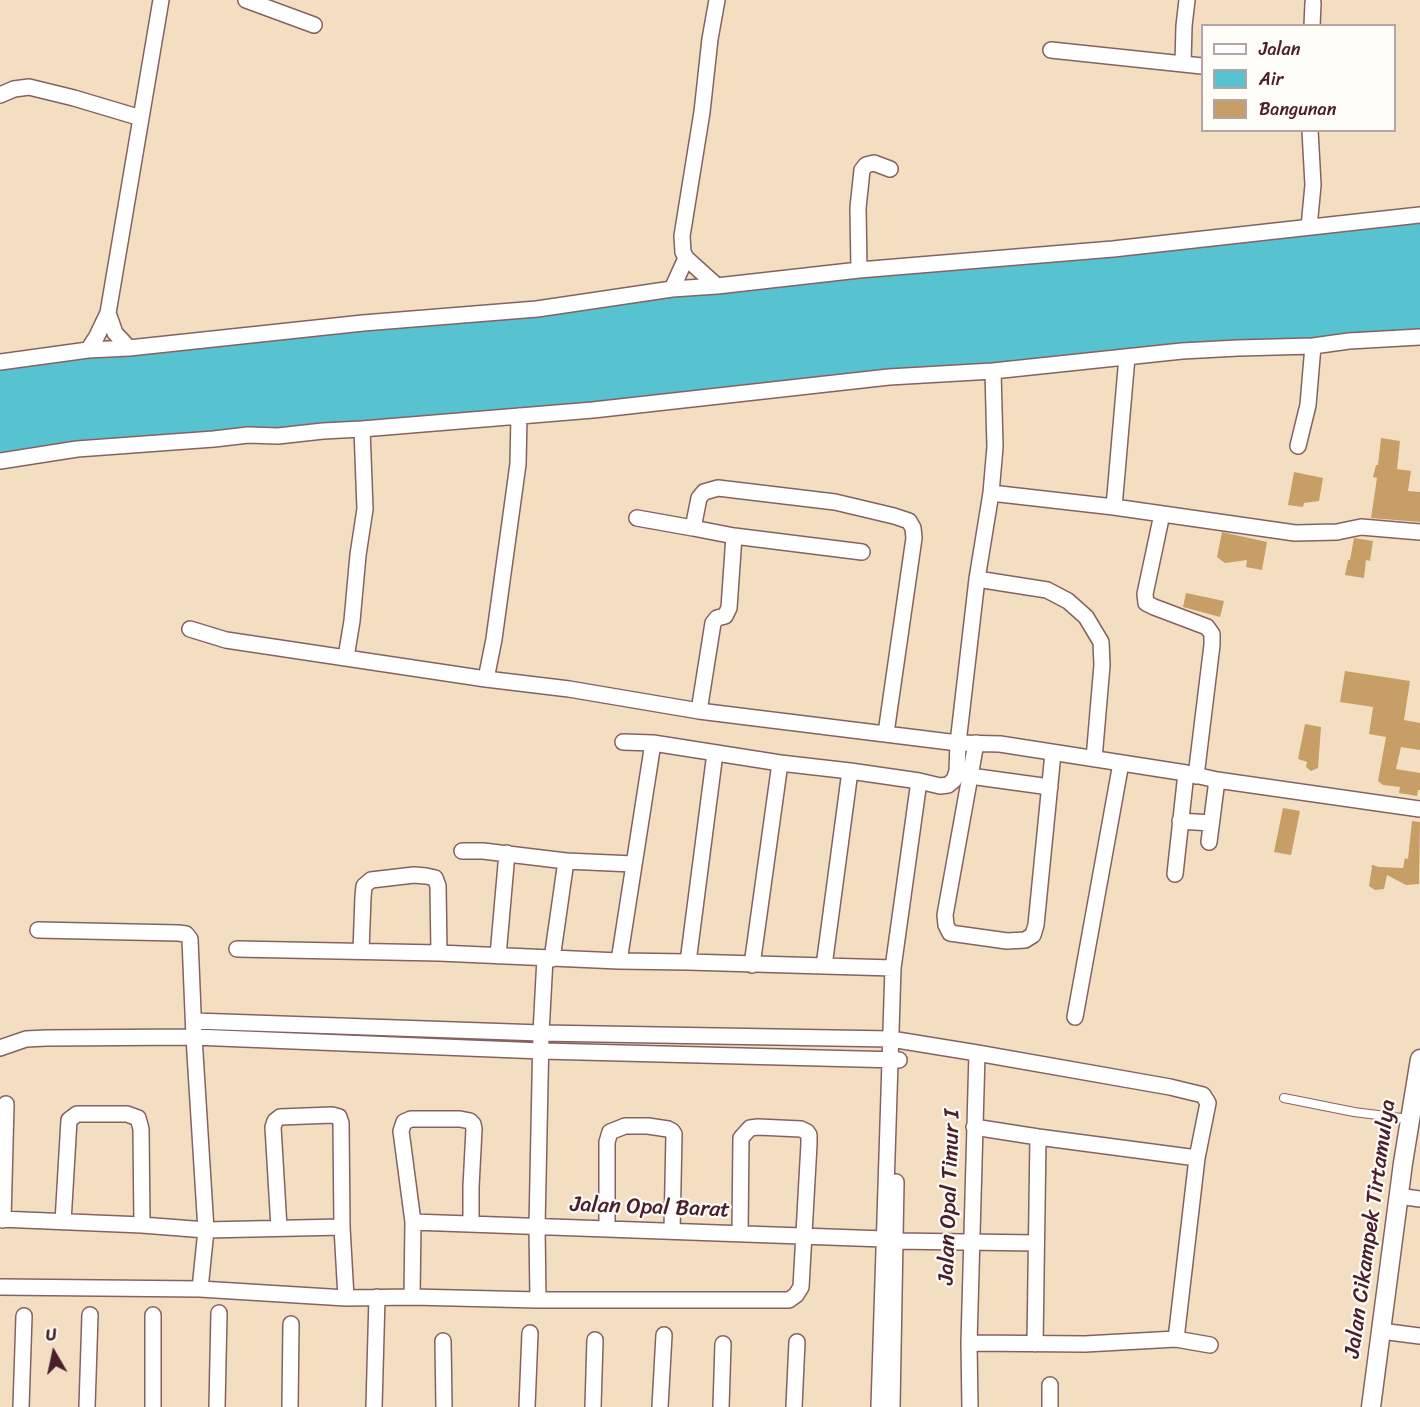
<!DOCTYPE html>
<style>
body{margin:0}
#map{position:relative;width:1420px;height:1407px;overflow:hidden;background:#f3dec2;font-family:Sriracha,sans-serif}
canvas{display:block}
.legend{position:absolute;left:1201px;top:24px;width:195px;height:108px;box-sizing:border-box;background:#fdfcf7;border:2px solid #b5a4a5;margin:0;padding:8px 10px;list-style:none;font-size:18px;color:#4a1f2b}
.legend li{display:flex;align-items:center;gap:12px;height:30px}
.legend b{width:30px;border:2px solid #b5a4a5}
.north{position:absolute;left:24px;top:1323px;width:60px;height:60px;-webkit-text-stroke:4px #fdfcf7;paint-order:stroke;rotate:351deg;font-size:16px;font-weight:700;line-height:24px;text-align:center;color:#4a1f2b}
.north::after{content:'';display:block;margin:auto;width:21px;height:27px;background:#4a1f2b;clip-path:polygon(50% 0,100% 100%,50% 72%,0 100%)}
</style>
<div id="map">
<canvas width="1420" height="1407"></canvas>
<ul class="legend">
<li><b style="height:8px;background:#fff"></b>Jalan</li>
<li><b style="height:16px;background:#57c3d1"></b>Air</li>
<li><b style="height:16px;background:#c89e67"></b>Bangunan</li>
</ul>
<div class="north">U</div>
</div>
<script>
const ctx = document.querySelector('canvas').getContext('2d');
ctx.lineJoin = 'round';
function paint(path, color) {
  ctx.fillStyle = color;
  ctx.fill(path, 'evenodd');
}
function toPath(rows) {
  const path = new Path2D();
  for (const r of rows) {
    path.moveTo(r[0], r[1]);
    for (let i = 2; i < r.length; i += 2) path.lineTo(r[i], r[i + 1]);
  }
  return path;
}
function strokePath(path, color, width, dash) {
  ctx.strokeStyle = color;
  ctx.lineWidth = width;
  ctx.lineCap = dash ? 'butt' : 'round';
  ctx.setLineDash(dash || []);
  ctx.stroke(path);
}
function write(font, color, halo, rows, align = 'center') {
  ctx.font = font + ' Sriracha,sans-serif';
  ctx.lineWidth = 4.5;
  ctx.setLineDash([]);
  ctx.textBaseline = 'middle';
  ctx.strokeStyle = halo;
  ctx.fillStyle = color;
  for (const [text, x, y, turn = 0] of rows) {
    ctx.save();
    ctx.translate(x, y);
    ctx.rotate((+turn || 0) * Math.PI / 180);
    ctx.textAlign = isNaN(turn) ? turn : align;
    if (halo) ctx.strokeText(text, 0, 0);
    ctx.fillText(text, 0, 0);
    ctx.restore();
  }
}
const water = toPath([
 [1420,215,1420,337,0,461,0,362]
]);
const building = toPath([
 [1381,438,1400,441,1397,469,1411,471,1408,491,1420,492,1420,522,1371,518,1377,478,1373,477,1376,465,1378,465],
 [1294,472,1323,478,1319,501,1304,503,1303,507,1288,505],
 [1222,532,1267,542,1262,570,1246,567,1247,560,1225,563,1217,557],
 [1354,538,1373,541,1370,561,1366,560,1364,578,1345,575,1348,560,1350,560],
 [1186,593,1224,601,1220,617,1183,607],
 [1345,671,1410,681,1404,720,1420,723,1420,750,1401,747,1396,769,1420,773,1420,790,1418,790,1417,796,1399,793,1400,787,1383,785,1378,781,1386,737,1369,734,1373,707,1340,702],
 [1305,724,1321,727,1318,768,1311,771,1306,767,1307,762,1298,759],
 [1283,808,1300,811,1291,855,1274,852],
 [1412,821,1420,822,1419,884,1406,885,1387,875,1384,889,1375,890,1369,886,1372,867,1371,866,1373,865,1379,867,1403,868,1405,858,1408,859]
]);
const service = toPath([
 [1284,1098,1354,1112,1409,1119]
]);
const minor = toPath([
 [246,0,314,25],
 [717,0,710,39,702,112,682,236,683,252,686,258,717,286],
 [1312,26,1313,3],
 [1051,50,1202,66],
 [1183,64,1184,26,1187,0],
 [0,95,14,89,29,87,74,98,141,118],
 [1309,227,1313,185,1310,130],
 [859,270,858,208,862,170,866,165,874,163,890,169],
 [672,289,686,258],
 [108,313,115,333,129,348],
 [88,350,97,336,108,313,161,0],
 [0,362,88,350,129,348,363,323,537,309,672,289,717,286,859,270,1113,249,1420,215],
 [1298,446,1308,405,1313,346],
 [0,461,77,449,214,439,248,435,278,436,323,431,362,429,593,410,889,377,993,371,1182,351,1238,348,1313,346,1349,341,1420,337],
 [991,493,1114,507,1295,533,1337,532,1361,527,1420,532],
 [1114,507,1127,357],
 [1162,514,1145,594,1146,603,1154,607,1207,627,1212,634,1212,645,1196,776],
 [637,518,693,528],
 [734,536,862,552],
 [977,579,1047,590,1068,601,1086,617,1101,642,1102,665,1094,759],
 [190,629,226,640,486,679,569,689,699,711,958,743,1000,744,1186,773,1217,780,1420,809],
 [346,657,352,621,358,555,365,509,362,429],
 [486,679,494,639,518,464,519,416],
 [699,711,713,623,717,618,725,616,729,608,734,536,693,528,699,498,704,492,718,488,835,502,894,516,909,521,913,528,914,538,886,733],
 [623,742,653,743,780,763,850,771,919,781,940,786,948,785,954,780,957,771,958,743,977,579,991,493,995,447,993,371],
 [976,743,945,915,946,925,950,933,1007,941,1025,940,1033,935,1036,925,1053,753],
 [970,776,1050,787],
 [1180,821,1211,823],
 [1209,842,1217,780],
 [462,851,483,851,566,861,633,864],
 [1175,874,1186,773],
 [38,930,178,933,186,934,190,939,194,1037,206,1230,200,1289],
 [237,949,439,953,619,961,688,962,893,968],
 [361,951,363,897,364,886,371,880,414,875,426,876,435,878,438,886,439,953],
 [498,956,507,853],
 [552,959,566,861],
 [619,961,653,743],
 [688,962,715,753],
 [752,965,780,763],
 [824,966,850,771],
 [1075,1017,1121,763],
 [194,1021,541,1033,891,1039,977,1053,1170,1087,1203,1095,1208,1103,1197,1158,1176,1339],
 [0,1048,26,1039,46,1038,194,1037,542,1051,899,1060],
 [974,1127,1038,1137,1197,1158],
 [1398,1196,1420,1199],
 [0,1219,142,1225,206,1230,342,1227],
 [3,1220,6,1104],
 [63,1222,69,1120,77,1114,127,1114,138,1118,141,1129,142,1225],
 [413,1222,884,1239,895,1241,1036,1243],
 [279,1228,273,1127,275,1121,280,1117,332,1115,339,1117,341,1123,342,1227,346,1298],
 [607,1229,607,1142,610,1132,625,1126,648,1126,668,1129,672,1131,674,1134,672,1231],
 [0,1287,200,1289,346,1298,412,1297,538,1300,789,1300,796,1295,801,1287,809,1144,809,1135,807,1132,801,1129,758,1127,750,1128,741,1138,740,1234],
 [412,1297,413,1222,401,1131,404,1122,411,1119,460,1119,470,1121,473,1124,474,1129,471,1187,471,1224],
 [538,1300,537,1227,541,1033,545,958],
 [1381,1331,1420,1336],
 [443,1341,444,1407],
 [969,1343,1085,1344,1176,1339,1210,1345],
 [1035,1344,1038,1137],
 [1050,1385,1050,1407],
 [21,1407,24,1316],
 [87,1407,90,1315],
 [153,1407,153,1315],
 [217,1407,219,1313],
 [290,1407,291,1324],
 [374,1407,377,1297],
 [527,1407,530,1333],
 [593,1407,595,1340],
 [660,1407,664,1335],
 [721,1407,723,1344],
 [794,1407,797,1342],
 [879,1407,893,968,919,781],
 [892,1407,896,1182],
 [970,1407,969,1343,977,1053]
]);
const tertiary = toPath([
 [1371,1407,1403,1163,1420,1059]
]);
const streetNames = [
 ["Jalan Opal Timur I",950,1197,-88],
 ["Jalan Opal Barat",650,1208,2],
 ["Jalan Cikampek Tirtamulya",1371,1229,-82]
];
paint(water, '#57c3d1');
paint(building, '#c89e67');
strokePath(service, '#856260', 10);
strokePath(minor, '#856260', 18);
strokePath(tertiary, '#856260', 21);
strokePath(service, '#fff', 8);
strokePath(minor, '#fff', 15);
strokePath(tertiary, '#fff', 18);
write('22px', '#4a1f2b', '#fdfcf7', streetNames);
</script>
